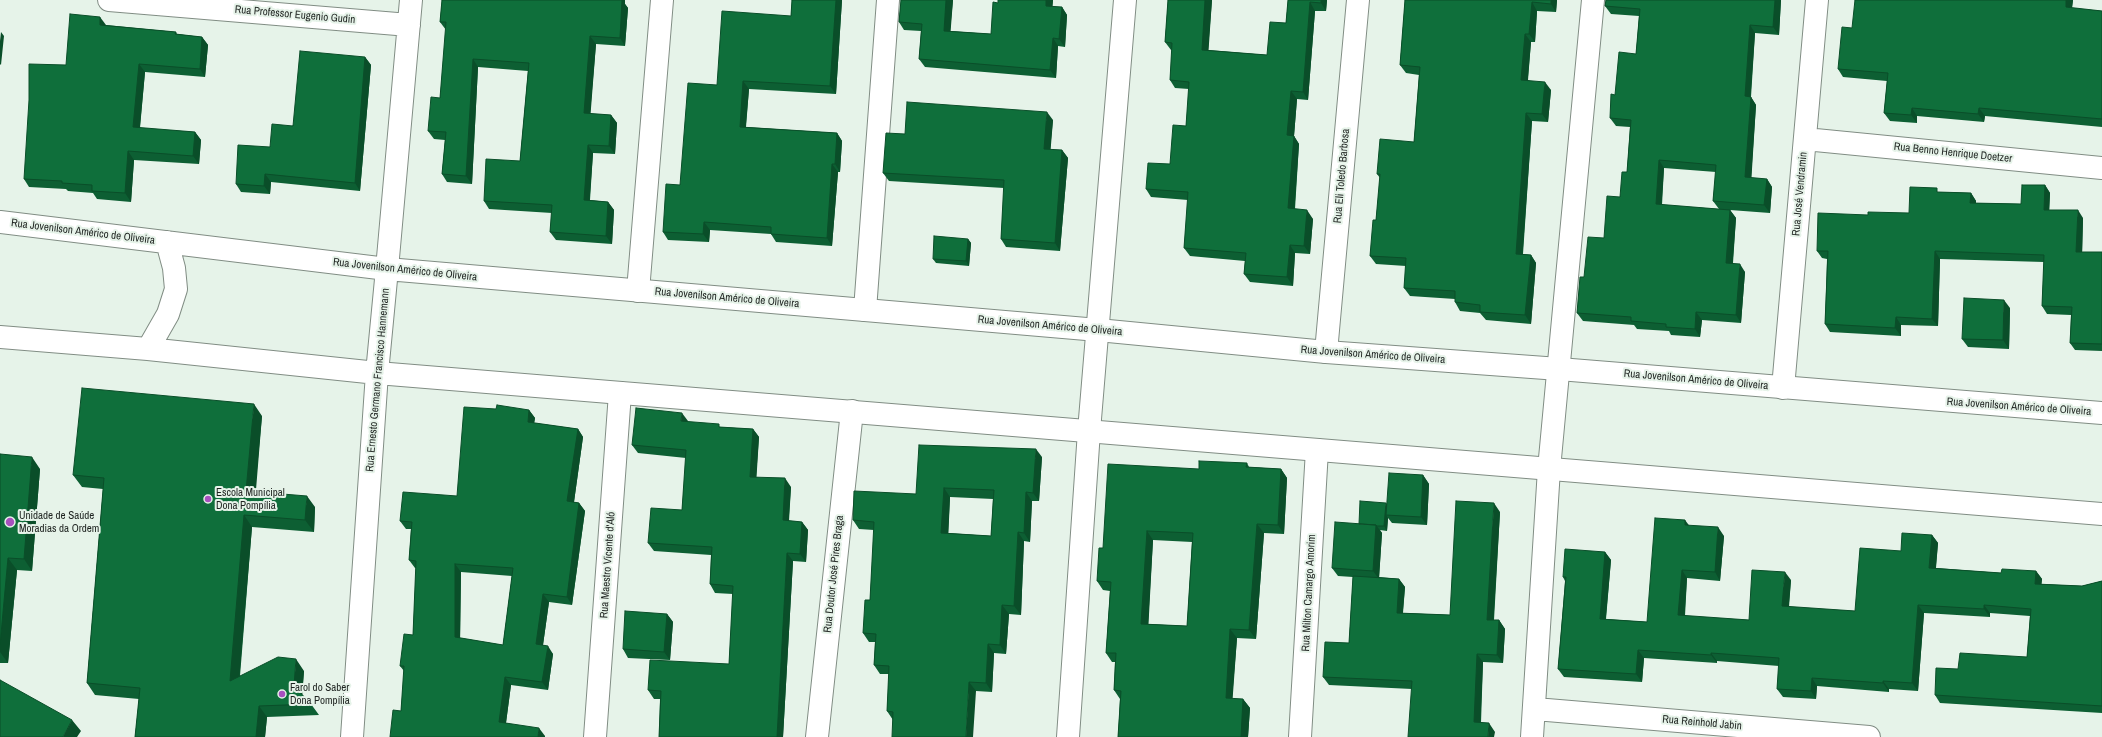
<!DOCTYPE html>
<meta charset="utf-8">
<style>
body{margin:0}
canvas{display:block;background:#e6f3e9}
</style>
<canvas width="2102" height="737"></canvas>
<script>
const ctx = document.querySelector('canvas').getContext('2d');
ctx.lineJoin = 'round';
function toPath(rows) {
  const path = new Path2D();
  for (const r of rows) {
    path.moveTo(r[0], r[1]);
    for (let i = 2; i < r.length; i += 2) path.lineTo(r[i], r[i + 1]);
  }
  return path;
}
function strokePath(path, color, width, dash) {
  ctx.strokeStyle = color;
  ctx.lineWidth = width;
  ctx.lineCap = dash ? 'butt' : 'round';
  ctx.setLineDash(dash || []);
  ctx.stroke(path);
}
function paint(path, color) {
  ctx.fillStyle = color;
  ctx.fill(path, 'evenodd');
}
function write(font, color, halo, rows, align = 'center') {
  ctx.font = font + ' "Archivo Narrow",sans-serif';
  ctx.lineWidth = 4;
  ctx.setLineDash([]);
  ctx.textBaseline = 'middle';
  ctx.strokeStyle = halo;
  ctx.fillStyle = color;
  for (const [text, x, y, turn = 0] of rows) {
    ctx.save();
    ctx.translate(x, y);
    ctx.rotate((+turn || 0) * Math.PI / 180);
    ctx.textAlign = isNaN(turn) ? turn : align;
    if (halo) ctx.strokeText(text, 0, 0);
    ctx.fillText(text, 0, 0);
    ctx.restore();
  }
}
const street = toPath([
 [109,0,409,25],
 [1805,139,2102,168],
 [387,269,411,0],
 [638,291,662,0],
 [865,310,888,0],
 [1326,352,1358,0],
 [1783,388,1817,0],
 [1535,709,1869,737],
 [595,737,620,393],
 [817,737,852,411],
 [1068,737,1089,431,1125,0],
 [1300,737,1317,450],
 [1532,737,1549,469,1593,0]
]);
const secondary = toPath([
 [0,222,387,269,1098,330,1326,352,1559,369,2102,413],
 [0,337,148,349,377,373,2102,514],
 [148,349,168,314,176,289,174,268,167,242],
 [352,737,377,373,387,269]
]);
const wall = toPath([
 [442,0,625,0,625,4,628,8,625,46,596,44,590,114,611,115,617,123,615,154,593,153,590,200,608,202,614,210,612,244,556,240,550,232,552,213,489,209,484,201,520,161,528,71,478,67,472,184,447,182,442,174,445,140,434,139,428,131,440,98,446,30,440,22],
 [792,0,842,0,836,94,749,89,746,127,837,133,842,141,840,172,838,172,832,246,776,242,771,234,710,230,709,242,668,240,663,232,717,85,791,16],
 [901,0,953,0,950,31,991,34,998,3,1053,0,1052,7,1062,7,1067,15,1065,47,1058,46,1056,78,925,67,919,59,921,31,904,30,899,22],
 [1168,0,1212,0,1208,50,1267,55,1286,23,1288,0,1327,0,1326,11,1315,11,1308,100,1297,99,1294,136,1299,144,1295,209,1313,219,1310,254,1295,253,1293,286,1250,282,1244,274,1245,261,1190,256,1184,248,1188,200,1151,197,1146,189,1170,164,1186,126,1189,89,1175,88,1170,80,1172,50,1171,50,1165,42],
 [1405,0,1557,0,1556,12,1537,11,1535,42,1531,42,1528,80,1551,90,1548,122,1532,121,1523,254,1531,255,1536,263,1531,324,1486,320,1480,313,1460,311,1455,302,1455,299,1410,296,1404,288,1406,266,1376,264,1370,256,1376,220,1380,178,1377,174,1414,142,1419,75,1406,73,1400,65],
 [1606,0,1781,0,1779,35,1755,33,1751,97,1756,105,1751,178,1767,179,1772,187,1770,213,1730,210,1736,218,1733,263,1745,272,1741,323,1702,320,1700,337,1671,335,1669,331,1637,329,1634,325,1583,321,1577,313,1584,277,1604,238,1620,197,1627,172,1630,127,1616,126,1610,118,1615,95,1636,54,1639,16,1611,14,1605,6],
 [1664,168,1716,172,1713,201,1719,209,1662,205],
 [1921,0,2073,0,2072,8,2102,11,2102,127,1985,116,1984,122,1917,116,1917,123,1890,121,1884,113,1887,81,1843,77,1838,69,1852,28],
 [106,25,176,32,177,34,202,37,208,45,205,77,145,72,140,128,195,132,201,140,199,164,134,160,131,202,97,199,93,193,68,191,66,189,29,187,24,179],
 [365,57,371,65,360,191,271,182,270,194,241,192,236,184,270,147],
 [1053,120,1050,150,1062,150,1068,158,1060,251,1006,247,1001,239,1004,188,889,181,883,173,905,134],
 [2045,185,2050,193,2049,210,2083,218,2082,252,2102,252,2102,351,2075,350,2070,343,2071,315,2047,314,2042,306,2044,262,1940,259,1938,326,1901,325,1901,336,1830,332,1825,324,1827,259,1822,258,1817,251,1868,215,1909,213,1940,192,1971,193,1976,201,1976,203,2021,204],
 [968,239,971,243,969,266,936,263,933,259],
 [2010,308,2009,349,1968,347,1962,339],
 [496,409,529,410,535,418,534,423,578,429,583,437,574,502,579,503,585,511,572,605,549,602,543,645,553,654,548,690,511,685,506,723,545,736,545,737,390,737,401,711,404,671,400,666,413,635,416,568,415,568,409,560,411,529,406,529,400,521,457,496],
 [461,572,512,576,503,645,460,638],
 [262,416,255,491,315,507,314,532,252,527,240,676,304,671,302,695,311,704,319,715,267,717,265,737,135,737,139,699,95,695,87,683,103,489,82,487,73,475],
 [688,421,688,422,721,427,753,429,759,437,756,477,791,487,789,521,802,522,808,530,806,562,793,561,783,737,659,737,660,699,654,699,648,690,729,664,733,594,715,593,710,584,711,555,654,551,648,543,682,510,686,458,638,453,632,445],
 [0,454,40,469,32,571,17,570,8,663,0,663],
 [1042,457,1039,501,1032,501,1030,542,1024,541,1021,615,1009,614,1006,654,994,653,992,692,976,691,893,720,887,711,889,674,880,674,874,665,875,642,869,642,863,633,870,600,874,530,859,529,853,520,916,494],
 [950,497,993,499,991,536,948,533],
 [1247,463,1249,467,1281,469,1287,478,1284,534,1264,533,1256,639,1237,638,1232,699,1243,699,1250,708,1248,737,1118,737,1120,699,1114,690,1115,662,1112,662,1106,653,1110,591,1103,590,1097,581,1103,548,1199,469],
 [1153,540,1192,542,1187,626,1148,624],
 [1423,475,1429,484,1427,525,1392,523,1388,518,1387,531,1380,530,1382,533,1379,577,1399,579,1405,587,1403,613,1450,615,1500,512,1494,620,1499,620,1505,629,1503,663,1483,662,1481,723,1495,732,1412,689,1329,685,1323,677,1349,643,1353,577,1338,576,1332,568,1387,504],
 [1689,526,1724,536,1720,581,1687,578,1685,616,1749,620,1791,580,1789,607,1855,611,1901,551,1932,535,1938,543,1936,568,2001,573,2036,571,2042,579,2041,584,2082,586,2102,581,2102,713,1940,703,1935,695,1958,669,2027,657,2030,616,1990,613,1990,617,1924,613,1918,691,1889,689,1889,692,1817,686,1816,699,1783,697,1777,689,1779,666,1717,661,1717,663,1644,658,1642,682,1564,677,1558,669,1565,581,1563,577,1605,552,1611,560,1606,619,1647,622],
 [667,614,673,622,670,660,628,658,623,649]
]);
const shadedWall = toPath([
 [620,0,625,0,625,4,628,8,625,46,620,38],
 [836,0,842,0,836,94,830,86],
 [946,0,953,0,950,39,944,31],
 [1046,0,1053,0,1052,14,1046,6],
 [1205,0,1212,0,1208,58,1202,50],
 [1321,0,1327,0,1326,11,1321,3],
 [1551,0,1557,0,1556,12,1551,4],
 [1775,0,1781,0,1779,35,1773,27],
 [2066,0,2073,0,2071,15,2066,7],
 [1310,2,1315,11,1308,100,1303,92],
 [1532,2,1537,11,1535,42,1529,34],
 [1062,7,1067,15,1065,47,1059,39],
 [100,17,106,25,105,33,100,25],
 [1750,25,1755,33,1750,104,1745,96],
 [1,32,4,36,1,65,0,64,0,41],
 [1525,34,1531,42,1527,88,1521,80],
 [590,36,596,44,590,121,584,113],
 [202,37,208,45,205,77,200,69],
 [1053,38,1058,46,1056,78,1050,70],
 [365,57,371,65,360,191,355,183],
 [473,59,478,67,472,184,466,176],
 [139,64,145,72,139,136,133,127],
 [743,81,749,89,745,135,740,127],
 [1545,82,1551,90,1548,122,1542,114],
 [1291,91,1297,99,1294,136,1299,144,1294,216,1288,208,1287,135],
 [1751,97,1756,105,1751,185,1745,177],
 [1912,108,1917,116,1917,123,1911,115],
 [1979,108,1985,116,1984,122,1978,114],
 [1047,112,1053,120,1050,157,1044,149],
 [1526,113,1532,121,1522,262,1516,254],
 [611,115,617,123,615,154,609,146],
 [195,132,201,140,199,164,193,156],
 [837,133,842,141,840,172,835,164],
 [588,145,593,153,589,208,584,200],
 [1062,150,1068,158,1060,251,1055,243],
 [128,151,134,160,131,202,125,193],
 [1659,160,1664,168,1661,212,1656,204],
 [832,164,838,172,832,246,827,238],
 [265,174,271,182,270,194,264,186],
 [1767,179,1772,187,1770,213,1764,205],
 [2045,185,2050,193,2049,217,2044,210],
 [1971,193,1976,201,1975,210,1970,203],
 [608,202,614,210,612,244,606,236],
 [1307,210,1313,219,1310,254,1304,246],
 [1730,210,1736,218,1732,271,1726,263],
 [2078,210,2083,218,2082,259,2076,252],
 [704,222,710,230,709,242,703,234],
 [968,239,971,243,969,266,966,261],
 [1290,245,1295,253,1293,286,1287,277],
 [1935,251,1940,259,1938,326,1932,319],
 [1531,255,1536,263,1531,324,1525,315],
 [1740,264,1745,272,1741,323,1736,315],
 [2004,300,2010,308,2009,349,2003,340],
 [1696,312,1702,320,1700,337,1695,329],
 [1896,317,1901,325,1901,336,1895,328],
 [254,404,262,416,255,502,246,491],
 [529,410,535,418,533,430,528,422],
 [682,413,688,421,687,430,681,421],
 [578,429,583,437,573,509,567,501],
 [753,429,759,437,756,485,750,477],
 [1036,449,1042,457,1039,501,1033,493],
 [32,457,40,469,32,571,24,559],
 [1281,469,1287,478,1284,534,1278,525],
 [1423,475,1429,484,1427,525,1421,517],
 [785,478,791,487,788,529,783,520],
 [944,488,950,497,948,542,941,533],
 [1026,492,1032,501,1030,542,1024,533],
 [307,496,315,507,314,532,305,520],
 [579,503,585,511,572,605,567,597],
 [1386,503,1389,507,1386,515,1388,518,1387,531,1384,526],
 [1494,503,1500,512,1493,628,1487,620],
 [244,515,252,527,238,693,230,681],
 [1685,520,1691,528,1685,525],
 [802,522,808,530,806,562,800,554],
 [1257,524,1264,533,1256,639,1249,630],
 [1376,525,1382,533,1379,579,1373,571],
 [1718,527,1724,536,1720,581,1715,572],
 [1147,531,1153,540,1148,633,1141,624],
 [1018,532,1024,541,1021,615,1014,606],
 [1932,535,1938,543,1935,576,1929,568],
 [1605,552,1611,560,1605,627,1600,619],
 [787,553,793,561,783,737,777,737],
 [8,558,17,570,8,663,0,652,0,645],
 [455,564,461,572,460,645,455,637],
 [1682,570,1687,578,1684,623,1678,615],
 [2036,571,2042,579,2041,592,2035,584],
 [1785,572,1791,580,1788,614,1782,606],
 [1399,579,1405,587,1402,621,1397,613],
 [543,594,549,602,542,652,536,644],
 [1002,605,1009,614,1006,654,1000,645],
 [1918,605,1924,613,1918,691,1912,683],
 [1984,605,1990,613,1990,617,1984,609],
 [667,614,673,622,670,660,664,652],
 [1499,620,1505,629,1503,663,1497,655],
 [1230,629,1237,638,1232,707,1226,698],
 [988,644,994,653,992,692,986,683],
 [548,646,553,654,548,690,542,682],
 [1638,650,1644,658,1642,682,1636,674],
 [1711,653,1717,661,1717,663,1711,655],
 [1477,654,1483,662,1480,731,1474,722],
 [296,659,304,671,302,698,294,686],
 [505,677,511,685,505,730,499,722],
 [1812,678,1817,686,1816,699,1811,691],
 [1883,681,1889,689,1889,692,1883,683],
 [969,682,976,691,973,737,966,737],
 [1243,699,1250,708,1248,737,1241,737],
 [259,706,267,717,265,737,256,737],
 [72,720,81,731,77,737,63,737],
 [1489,723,1495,732,1494,737,1488,737],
 [539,728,545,736,545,737,538,737]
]);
const building = toPath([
 [442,0,622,0,620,38,590,36,584,113,611,115,609,146,588,145,584,200,608,202,606,236,550,232,552,205,484,201,486,159,520,161,529,63,473,59,466,176,442,174,446,132,428,131,431,97,440,98,446,22,440,22,442,0],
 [792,0,836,0,830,86,743,81,740,127,837,133,835,164,832,164,827,238,771,234,771,227,704,222,703,234,663,232,666,184,680,185,688,83,717,85,722,11,791,16,792,0],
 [901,0,946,0,944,31,991,34,993,2,998,3,998,0,1046,0,1046,6,1062,7,1059,39,1053,38,1050,70,919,59,922,24,899,22,901,0],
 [1168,0,1205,0,1202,50,1267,55,1270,22,1286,23,1288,0,1321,0,1321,3,1310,2,1303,92,1291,91,1287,135,1294,136,1288,208,1307,210,1304,246,1290,245,1287,277,1244,274,1246,253,1184,248,1188,192,1146,189,1148,163,1170,164,1173,125,1186,126,1189,82,1170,80,1172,43,1165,42,1168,0],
 [1405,0,1551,0,1551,4,1532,2,1529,34,1525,34,1521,80,1545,82,1542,114,1526,113,1516,254,1531,255,1525,315,1480,312,1480,305,1455,302,1455,291,1404,288,1406,258,1370,256,1373,220,1376,220,1380,174,1377,174,1380,139,1414,142,1420,67,1400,65,1405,0],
 [1606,0,1775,0,1773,27,1750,25,1745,96,1751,97,1745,177,1767,179,1764,205,1713,201,1716,165,1659,160,1656,204,1730,210,1726,263,1740,264,1736,315,1696,312,1695,329,1666,327,1666,324,1631,321,1631,317,1577,313,1580,277,1584,277,1588,237,1604,238,1607,196,1620,197,1622,172,1627,172,1631,120,1610,118,1611,94,1615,95,1619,52,1636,54,1640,9,1605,6,1606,0],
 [1855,0,2066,0,2066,7,2102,11,2102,119,1979,108,1978,114,1912,108,1911,115,1884,113,1888,73,1838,69,1842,27,1852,28,1855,0],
 [70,14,100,17,100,25,176,32,175,34,202,37,200,69,139,64,133,127,195,132,193,156,128,151,125,193,92,191,92,185,62,183,62,181,24,179,29,100,29,64,66,65,70,14],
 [300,51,365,57,355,183,265,174,264,186,236,184,238,145,270,147,272,124,293,126,300,51],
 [907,102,1047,112,1044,149,1062,150,1055,243,1001,239,1004,180,883,173,886,133,905,134,907,102],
 [2022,185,2045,185,2044,210,2078,210,2076,252,2102,252,2102,344,2070,343,2072,307,2042,306,2044,255,1935,251,1932,319,1896,317,1895,328,1825,324,1828,251,1817,251,1818,213,1868,215,1868,212,1909,213,1910,187,1937,188,1937,192,1971,193,1970,203,2021,204,2022,185],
 [934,236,968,239,966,261,933,259,934,236],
 [1964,298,2004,300,2003,340,1962,339,1964,298],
 [82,388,254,404,246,491,307,496,305,520,244,515,230,681,278,657,296,659,294,686,311,704,259,706,256,737,135,737,140,688,87,683,104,478,73,475,82,388],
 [497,405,529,410,528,422,578,429,567,501,579,503,567,597,543,594,536,644,548,646,542,682,505,677,499,722,539,728,538,737,390,737,393,710,401,711,404,666,400,666,404,634,413,635,416,561,409,560,412,522,400,521,403,492,457,496,464,407,496,409,497,405],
 [455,564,513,568,503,645,455,637,455,564],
 [636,408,682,413,681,421,719,424,719,427,753,429,750,477,785,478,783,520,802,522,800,554,787,553,777,737,659,737,661,691,648,690,650,660,729,664,733,586,710,584,712,547,648,543,651,508,682,510,686,450,632,445,636,408],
 [919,445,1036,449,1033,493,1026,492,1024,533,1018,532,1014,606,1002,605,1000,645,988,644,986,683,969,682,966,737,892,737,893,712,887,711,889,666,874,665,876,634,863,633,865,600,870,600,874,522,853,520,854,491,916,494,919,445],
 [944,488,994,490,991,536,941,533,944,488],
 [0,454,32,457,24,559,8,558,0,645,0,454],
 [1199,461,1247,463,1246,467,1281,469,1278,525,1257,524,1249,630,1230,629,1226,698,1243,699,1241,737,1118,737,1121,691,1114,690,1116,653,1106,653,1111,582,1097,581,1099,548,1103,548,1108,464,1199,469,1199,461],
 [1147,531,1193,533,1187,626,1141,624,1147,531],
 [1389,473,1423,475,1421,517,1386,515,1389,473],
 [1360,501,1386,503,1384,526,1377,526,1376,525,1359,524,1360,501],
 [1456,501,1494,503,1487,620,1499,620,1497,655,1477,654,1474,722,1489,723,1488,737,1408,737,1412,681,1323,677,1325,642,1349,643,1353,576,1399,579,1397,613,1450,615,1456,501],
 [1655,518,1685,520,1685,525,1718,527,1715,572,1682,570,1678,615,1749,620,1752,570,1785,572,1782,606,1855,611,1860,548,1901,551,1902,533,1932,535,1929,568,2001,573,2002,569,2036,571,2035,584,2082,586,2102,581,2102,706,1935,695,1936,668,1958,669,1960,653,2027,657,2031,609,1984,605,1984,609,1918,605,1912,683,1883,681,1883,683,1812,678,1811,691,1777,689,1779,658,1711,653,1711,655,1638,650,1636,674,1558,669,1566,577,1563,577,1565,549,1605,552,1600,619,1647,622,1655,518],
 [1335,522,1376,525,1373,571,1332,568,1335,522],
 [625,611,667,614,664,652,623,649,625,611],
 [0,680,72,720,63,737,0,737,0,680]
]);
const markers = [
 [208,499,4,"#a851bf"],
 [10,522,5,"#a851bf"],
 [282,694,4,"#a851bf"]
];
const streetNames = [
 ["Rua Professor Eugenio Gudin",295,15,5],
 ["Rua Benno Henrique Doetzer",1953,153,6],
 ["Rua Eli Toledo Barbosa",1342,176,-85],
 ["Rua José Vendramin",1800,194,-85],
 ["Rua Jovenilson Américo de Oliveira",83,232,7],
 ["Rua Jovenilson Américo de Oliveira",405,270,6],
 ["Rua Jovenilson Américo de Oliveira",727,298,5],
 ["Rua Jovenilson Américo de Oliveira",1050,326,5],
 ["Rua Jovenilson Américo de Oliveira",1373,355,4],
 ["Rua Ernesto Germano Francisco Hannemann",378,380,-85],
 ["Rua Jovenilson Américo de Oliveira",1696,380,5],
 ["Rua Jovenilson Américo de Oliveira",2019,407,4],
 ["Rua Maestro Vicente d'Aló",608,565,-86],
 ["Rua Doutor José Pires Braga",834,574,-84],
 ["Rua Milton Camargo Amorim",1309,593,-87],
 ["Rua Reinhold Jabin",1702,723,5]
];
const poiNames = [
 ["Escola Municipal",216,493],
 ["Dona Pompília",216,506],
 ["Unidade de Saúde",19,516],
 ["Moradias da Ordem",19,529],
 ["Farol do Saber",290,688],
 ["Dona Pompília",290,701]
];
strokePath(street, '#818d84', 24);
strokePath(secondary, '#818d84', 24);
strokePath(street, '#fff', 22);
strokePath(secondary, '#fff', 22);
paint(wall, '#0d5f33');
paint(shadedWall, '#0a4e29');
paint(building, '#0f6f3b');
strokePath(building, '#0a4e29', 1);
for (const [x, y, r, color] of markers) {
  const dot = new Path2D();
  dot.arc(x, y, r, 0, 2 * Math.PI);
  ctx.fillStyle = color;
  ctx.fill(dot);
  strokePath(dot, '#e6f3e9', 1.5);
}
write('11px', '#1e2320', '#e6f3e9', streetNames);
write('11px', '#1e2320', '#e6f3e9', poiNames, 'left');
</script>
